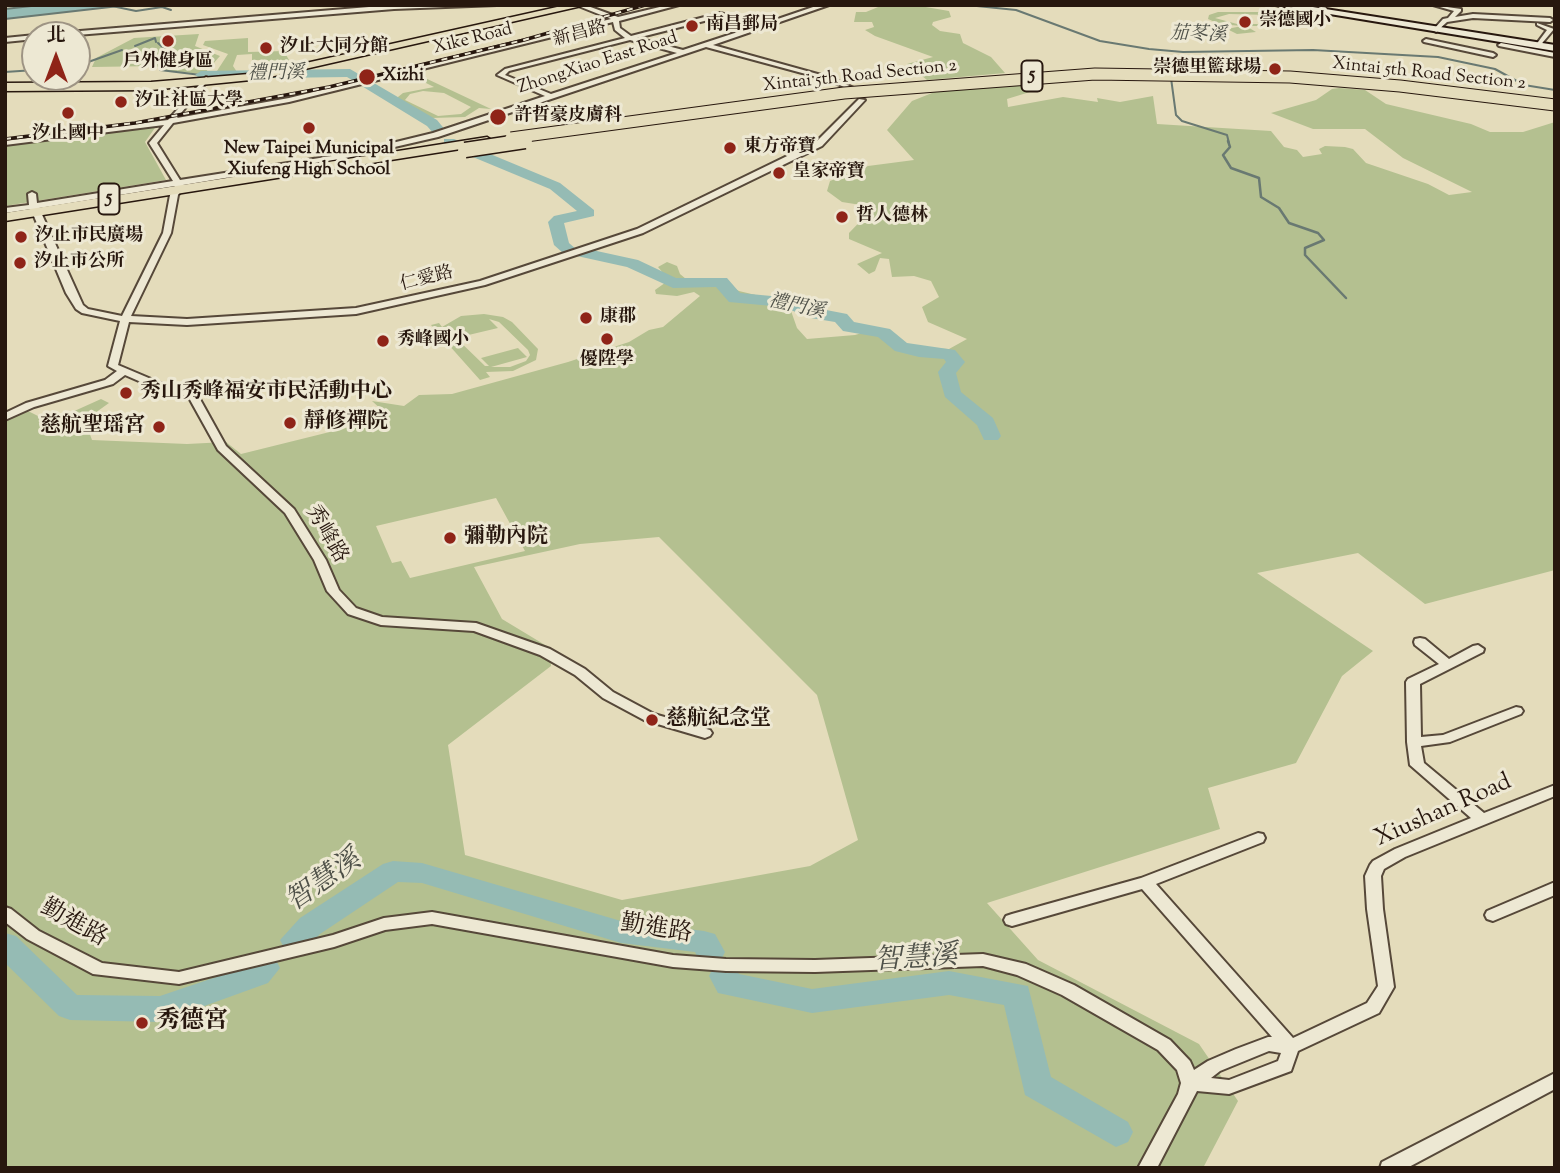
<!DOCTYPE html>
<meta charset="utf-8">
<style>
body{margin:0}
#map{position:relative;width:1560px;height:1173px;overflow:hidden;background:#e4dcbb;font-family:"Sorts Mill Goudy","Noto Serif TC",serif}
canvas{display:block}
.frame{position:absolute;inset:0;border:7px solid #27170e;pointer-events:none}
.north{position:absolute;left:21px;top:21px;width:70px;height:70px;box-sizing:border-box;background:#ede8d3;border:2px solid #9e9484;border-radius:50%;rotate:0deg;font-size:19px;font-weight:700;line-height:28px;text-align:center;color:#27170e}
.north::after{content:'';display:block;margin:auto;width:24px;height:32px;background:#8f2418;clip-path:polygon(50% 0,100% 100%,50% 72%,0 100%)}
</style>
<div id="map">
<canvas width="1560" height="1173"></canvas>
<div class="frame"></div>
<div class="north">北</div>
</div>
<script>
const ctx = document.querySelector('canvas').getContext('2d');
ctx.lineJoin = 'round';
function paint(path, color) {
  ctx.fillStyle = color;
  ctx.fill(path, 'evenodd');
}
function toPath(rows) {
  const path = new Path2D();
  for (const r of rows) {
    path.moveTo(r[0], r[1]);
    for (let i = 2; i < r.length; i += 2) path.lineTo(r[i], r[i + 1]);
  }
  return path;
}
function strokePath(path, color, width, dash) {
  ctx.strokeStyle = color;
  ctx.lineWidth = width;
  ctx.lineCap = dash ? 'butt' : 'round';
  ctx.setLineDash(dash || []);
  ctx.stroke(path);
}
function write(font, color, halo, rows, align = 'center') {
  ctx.font = font + ' "Sorts Mill Goudy","Noto Serif TC",serif';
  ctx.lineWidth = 6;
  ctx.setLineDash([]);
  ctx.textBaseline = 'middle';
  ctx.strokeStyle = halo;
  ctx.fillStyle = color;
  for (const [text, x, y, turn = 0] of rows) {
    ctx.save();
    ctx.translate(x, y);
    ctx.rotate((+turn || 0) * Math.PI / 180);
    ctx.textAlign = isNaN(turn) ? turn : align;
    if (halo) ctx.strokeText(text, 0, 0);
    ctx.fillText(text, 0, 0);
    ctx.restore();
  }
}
const green = toPath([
 [883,5,914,5,949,11,951,17,933,22,932,25,940,31,960,34,963,43,991,57,1005,73,927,80,907,64,933,57,875,36,865,30,874,27,872,22,854,22,856,12,866,12],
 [1218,12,1270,12,1291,21,1281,26,1246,26,1256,32,1237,34,1227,29,1242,26,1219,24,1208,19,1209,15],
 [1229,14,1270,15,1284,21,1274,24,1237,24,1215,18],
 [199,34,195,46,220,56,204,74,169,71,156,66,92,67,96,58,134,38],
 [248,38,248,52,284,51,290,62,272,66,267,60,252,60,252,54,237,55,233,66,237,72,215,74,228,54,203,45,205,41],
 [423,77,491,109,479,108,465,117,432,118,398,102,398,97,403,93,434,87,416,78],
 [423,91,444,93,471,107,461,114,438,116,405,100,410,94],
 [1038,82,1044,84,1033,91,1007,99,1008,107,1063,97,1098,102,1097,98,1120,102,1153,96,1157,124,1271,131,1284,147,1297,150,1303,157,1322,154,1319,149,1325,146,1345,147,1353,149,1366,163,1428,184,1449,195,1472,192,1403,158,1365,129,1313,129,1271,113,1316,100,1332,89,1339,88,1365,90,1386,104,1471,124,1490,132,1523,132,1555,122,1555,570,1425,604,1358,553,1257,573,1373,651,1342,676,1296,763,1208,788,1220,829,987,903,1038,960,1199,1044,1238,1101,1203,1168,5,1168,5,422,26,410,50,422,101,399,109,403,88,418,82,427,88,429,92,440,187,444,226,442,241,454,366,423,361,417,383,411,372,401,404,406,419,395,452,394,568,362,629,342,649,330,663,327,700,296,694,292,677,296,656,294,655,290,669,280,658,267,667,262,677,266,680,274,686,279,716,278,739,291,768,298,790,308,797,328,807,339,855,335,878,328,909,347,949,349,967,339,928,322,922,307,939,297,931,281,914,276,892,277,889,259,880,258,875,271,869,274,857,264,882,253,849,239,849,233,874,207,842,202,827,191,830,181,868,166,914,160,887,130,912,101,937,91],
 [496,498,525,551,410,578,401,561,392,563,376,526],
 [659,537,817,695,858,840,810,866,622,900,465,855,448,745,551,666,550,648,502,619,474,567,580,544],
 [157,125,145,142,166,180,5,206,5,145],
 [484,314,503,317,512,322,538,349,536,360,513,371,486,372,490,377,480,380,431,325,439,323,442,327,461,316],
 [489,319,499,322,528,350,530,355,526,361,510,367,491,367,527,357,518,348,481,358,489,366,485,366,451,333,452,328,460,337,498,328]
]);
const water = toPath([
 [40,5,128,5,5,19,5,9,40,5]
]);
const streamFar1 = toPath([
 [107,5,136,11,162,7,171,10],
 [967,5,1016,10,1100,41,1149,49,1183,52,1313,50,1438,57,1495,69,1524,85,1555,90],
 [158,43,170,54,184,55],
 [135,46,155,38,156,42],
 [191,55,198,58],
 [1164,57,1168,63],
 [187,60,193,59],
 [179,61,160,70,201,75],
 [77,66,122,50],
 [5,72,35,70],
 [1171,78,1176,115,1182,121,1227,135,1229,143]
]);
const stream = toPath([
 [1228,141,1230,147,1223,155,1231,168,1259,178,1261,197,1279,208,1289,223,1318,233,1324,240,1305,248,1305,255,1346,298]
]);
const river = toPath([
 [350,69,437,120,446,131,434,134,427,126,347,77,201,79,195,75,201,71,350,69],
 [444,139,454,139,560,183,594,210,594,216,564,223,569,243,577,250,583,248,638,260,676,278,727,278,740,293,792,298,821,309,847,314,854,322,890,329,907,343,955,350,965,362,956,373,961,392,993,418,1001,436,998,440,984,440,977,425,945,397,938,372,946,362,944,359,919,357,895,351,878,337,843,331,835,322,811,318,783,307,729,302,716,287,673,288,627,267,577,256,575,253,563,253,554,245,548,222,554,216,577,211,550,189,444,145,444,139],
 [393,861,422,863,621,921,704,931,715,934,725,952,721,960,710,964,699,960,695,952,621,943,422,883,398,882,320,934,306,948,295,951,284,948,280,940,300,918,383,864,393,861],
 [5,933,16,936,77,995,160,996,246,967,265,956,276,960,280,968,268,983,160,1022,70,1020,59,1016,5,963,5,933],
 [724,964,735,968,739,974,812,989,949,971,1028,986,1051,1077,1128,1122,1133,1132,1128,1142,1116,1147,1025,1095,1004,1005,949,995,812,1013,718,993,709,976,713,968,724,964]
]);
const street = toPath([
 [393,5,497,5,394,9,77,35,53,35,56,33,393,5],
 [576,5,585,5,618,17,668,5,679,5,619,21,620,28,631,36,720,13,763,24,819,5,829,5,713,45,832,78,856,89,851,90,828,80,706,47,438,137,351,157,183,185,184,187,178,195,171,233,131,316,187,319,356,308,480,281,637,229,816,142,859,99,865,100,822,146,643,233,485,285,356,314,187,325,129,322,118,365,170,387,196,392,226,446,294,509,326,560,339,590,356,608,382,617,476,623,550,649,585,669,613,692,654,714,710,730,712,733,710,736,705,738,644,720,603,698,575,675,540,655,474,631,381,625,348,614,327,591,314,560,285,513,218,450,188,396,164,392,125,375,113,384,34,407,5,420,5,413,26,403,105,380,117,371,108,366,120,321,82,313,76,309,66,293,31,209,5,213,5,208,29,205,28,194,32,192,36,194,37,203,173,181,149,143,164,125,5,145,5,141,168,120,206,77,209,79,177,118,289,98,611,19,576,5],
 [720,17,756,26,683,50,637,38,720,17],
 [613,22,615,30,625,38,505,69,497,75,545,96,433,133,351,153,180,180,157,143,173,123,289,102,613,22],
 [630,40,677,53,551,94,505,75,509,71,630,40],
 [175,186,170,195,163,233,122,316,88,309,83,305,39,208,175,186],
 [1433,5,1461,9,1461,11,1455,17,1473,14,1550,18,1553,20,1550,22,1473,18,1447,22,1436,32,1434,29,1443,19,1448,18,1454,11,1433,5],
 [1537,23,1554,29,1538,48,1535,46,1547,30,1537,25,1537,23],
 [35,35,35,39,5,42,5,38,35,35],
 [1426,39,1493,53,1496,55,1493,57,1424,42,1423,41,1426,39],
 [1501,43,1555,53,1555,57,1499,46,1498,45,1501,43],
 [1420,638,1425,639,1449,659,1473,646,1478,645,1484,649,1483,652,1420,684,1421,737,1443,735,1516,707,1521,708,1523,711,1521,714,1450,742,1421,746,1424,763,1484,813,1555,785,1555,796,1405,857,1384,869,1381,876,1383,909,1394,987,1379,1013,1298,1051,1291,1071,1229,1094,1197,1091,1157,1168,1138,1168,1178,1094,1181,1083,1177,1070,1158,1050,1062,995,1017,975,983,966,815,972,726,971,673,967,432,924,385,930,334,947,179,984,93,974,27,939,5,922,5,907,11,909,39,931,102,963,179,972,333,935,384,918,432,912,673,955,726,959,815,960,983,954,1026,964,1074,985,1170,1040,1190,1061,1194,1070,1208,1061,1236,1049,1268,1037,1272,1037,1142,889,1012,926,1006,924,1004,920,1006,916,1012,914,1141,878,1258,833,1263,834,1265,838,1263,842,1156,884,1293,1038,1367,1003,1378,986,1367,909,1365,876,1370,865,1373,861,1395,849,1471,818,1410,765,1407,742,1406,682,1408,679,1439,664,1415,645,1414,642,1415,639,1420,638],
 [1269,1051,1281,1053,1278,1061,1229,1080,1211,1078,1220,1071,1269,1051],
 [1555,882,1555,895,1493,921,1487,919,1485,915,1487,911,1555,882],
 [1555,1073,1555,1089,1407,1168,1380,1168,1382,1162,1555,1073]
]);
const secondary = toPath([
 [1275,5,1300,5,1555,45,1555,51,1275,5]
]);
const primary = toPath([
 [566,5,586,5,261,79,151,90,5,91,5,83,151,82,261,73,566,5],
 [487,137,493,141,492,144,5,221,5,213,487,137]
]);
const rail = toPath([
 [5,139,135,123,329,87,524,40,645,5]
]);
const primaryBridgeFar1 = toPath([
 [511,138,844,93,1095,74,1290,77,1400,86,1555,105],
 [514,143,525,141]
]);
const primaryBridge = toPath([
 [465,150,525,141]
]);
const markers = [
 [1245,22,7,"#8f2418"],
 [692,26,7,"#8f2418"],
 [168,41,7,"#8f2418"],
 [266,48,7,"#8f2418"],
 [1275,69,7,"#8f2418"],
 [367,77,9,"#8f2418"],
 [121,102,7,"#8f2418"],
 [68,113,7,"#8f2418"],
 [498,117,9,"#8f2418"],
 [309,128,7,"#8f2418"],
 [730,148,7,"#8f2418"],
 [779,173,7,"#8f2418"],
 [842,217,7,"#8f2418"],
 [21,237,7,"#8f2418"],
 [20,263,7,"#8f2418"],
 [586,318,7,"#8f2418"],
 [607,339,7,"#8f2418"],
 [383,341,7,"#8f2418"],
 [126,393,7,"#8f2418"],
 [290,423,7,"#8f2418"],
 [159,427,7,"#8f2418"],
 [450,538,7,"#8f2418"],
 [652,720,7,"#8f2418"],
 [142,1023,7,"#8f2418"]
];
const farPoinames = [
 ["崇德國小",1259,22],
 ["南昌郵局",706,26],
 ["汐止大同分館",280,48],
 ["戶外健身區",168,63,"center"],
 ["崇德里籃球場",1261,69,"right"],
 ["Xizhi",383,77],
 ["汐止社區大學",135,102],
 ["許哲豪皮膚科",514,117],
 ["汐止國中",68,135,"center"],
 ["東方帝寶",744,148],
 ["New Taipei Municipal",309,150,"center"],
 ["Xiufeng High School",309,171,"center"],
 ["皇家帝寶",793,173],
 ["哲人德林",856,217],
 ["汐止市民廣場",35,237],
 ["汐止市公所",34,263],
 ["康郡",600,318],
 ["秀峰國小",397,341],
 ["優陞學",607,361,"center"]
];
const farStreetnames = [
 ["新昌路",580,35,-15],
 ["Xike Road",473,40,-14],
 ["ZhongXiao East Road",598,64,-18],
 ["Xintai 5th Road Section 2",1429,75,6],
 ["Xintai 5th Road Section 2",860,77,-6],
 ["仁愛路",427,280,-14]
];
const farWaternames = [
 ["茄苳溪",1198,36,2],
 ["禮門溪",276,75,-1],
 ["禮門溪",796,308,12]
];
const shields = [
 [1032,76,21],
 [109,199,21]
];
const shieldNames = [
 ["5",1032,76],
 ["5",109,199]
];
const poiNames = [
 ["秀山秀峰福安市民活動中心",140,393],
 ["靜修禪院",304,423],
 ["慈航聖瑶宮",145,427,"right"],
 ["彌勒內院",464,538],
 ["慈航紀念堂",666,720]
];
const streetNames = [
 ["秀峰路",325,535,60]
];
const nearStreetnames = [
 ["Xiushan Road",1444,812,-24],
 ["勤進路",73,925,29],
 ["勤進路",656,931,9]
];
const nearPoinames = [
 ["秀德宮",156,1023]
];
const nearWaternames = [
 ["智慧溪",325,883,-35],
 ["智慧溪",916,961,-4]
];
paint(green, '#b4c090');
paint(water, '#95bbb4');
strokePath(water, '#697972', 2);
strokePath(streamFar1, '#697972', 2);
strokePath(stream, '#697972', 2.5);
paint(river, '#95bbb4');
strokePath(street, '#564839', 4);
strokePath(secondary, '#27170e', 4);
strokePath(primary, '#27170e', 3);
paint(street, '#ede8d3');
paint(secondary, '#ede8d3');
paint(primary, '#e4dcbb');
strokePath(rail, '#27170e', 3.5);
strokePath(rail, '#ede8d3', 2, [6]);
strokePath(primaryBridgeFar1, '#27170e', 13, []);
strokePath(primaryBridge, '#27170e', 17, []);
strokePath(primaryBridgeFar1, '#e4dcbb', 11);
strokePath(primaryBridge, '#e4dcbb', 14);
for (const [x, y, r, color] of markers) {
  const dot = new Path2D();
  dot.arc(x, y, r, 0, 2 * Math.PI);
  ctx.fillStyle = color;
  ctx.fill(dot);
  strokePath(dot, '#ede8d3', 2.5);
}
write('bold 18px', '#27170e', '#ede8d3', farPoinames, 'left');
write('18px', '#27170e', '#ede8d3', farStreetnames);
write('italic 19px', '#4e5048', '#ede8d3', farWaternames);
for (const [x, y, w] of shields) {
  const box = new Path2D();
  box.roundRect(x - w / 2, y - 15.5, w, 31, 5);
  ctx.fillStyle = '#ede8d3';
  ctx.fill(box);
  strokePath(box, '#27170e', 2);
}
write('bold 19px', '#27170e', null, shieldNames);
write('bold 21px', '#27170e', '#ede8d3', poiNames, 'left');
write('21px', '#27170e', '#ede8d3', streetNames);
write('24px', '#27170e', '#ede8d3', nearStreetnames);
write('bold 24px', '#27170e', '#ede8d3', nearPoinames, 'left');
write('italic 28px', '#4e5048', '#ede8d3', nearWaternames);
</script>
